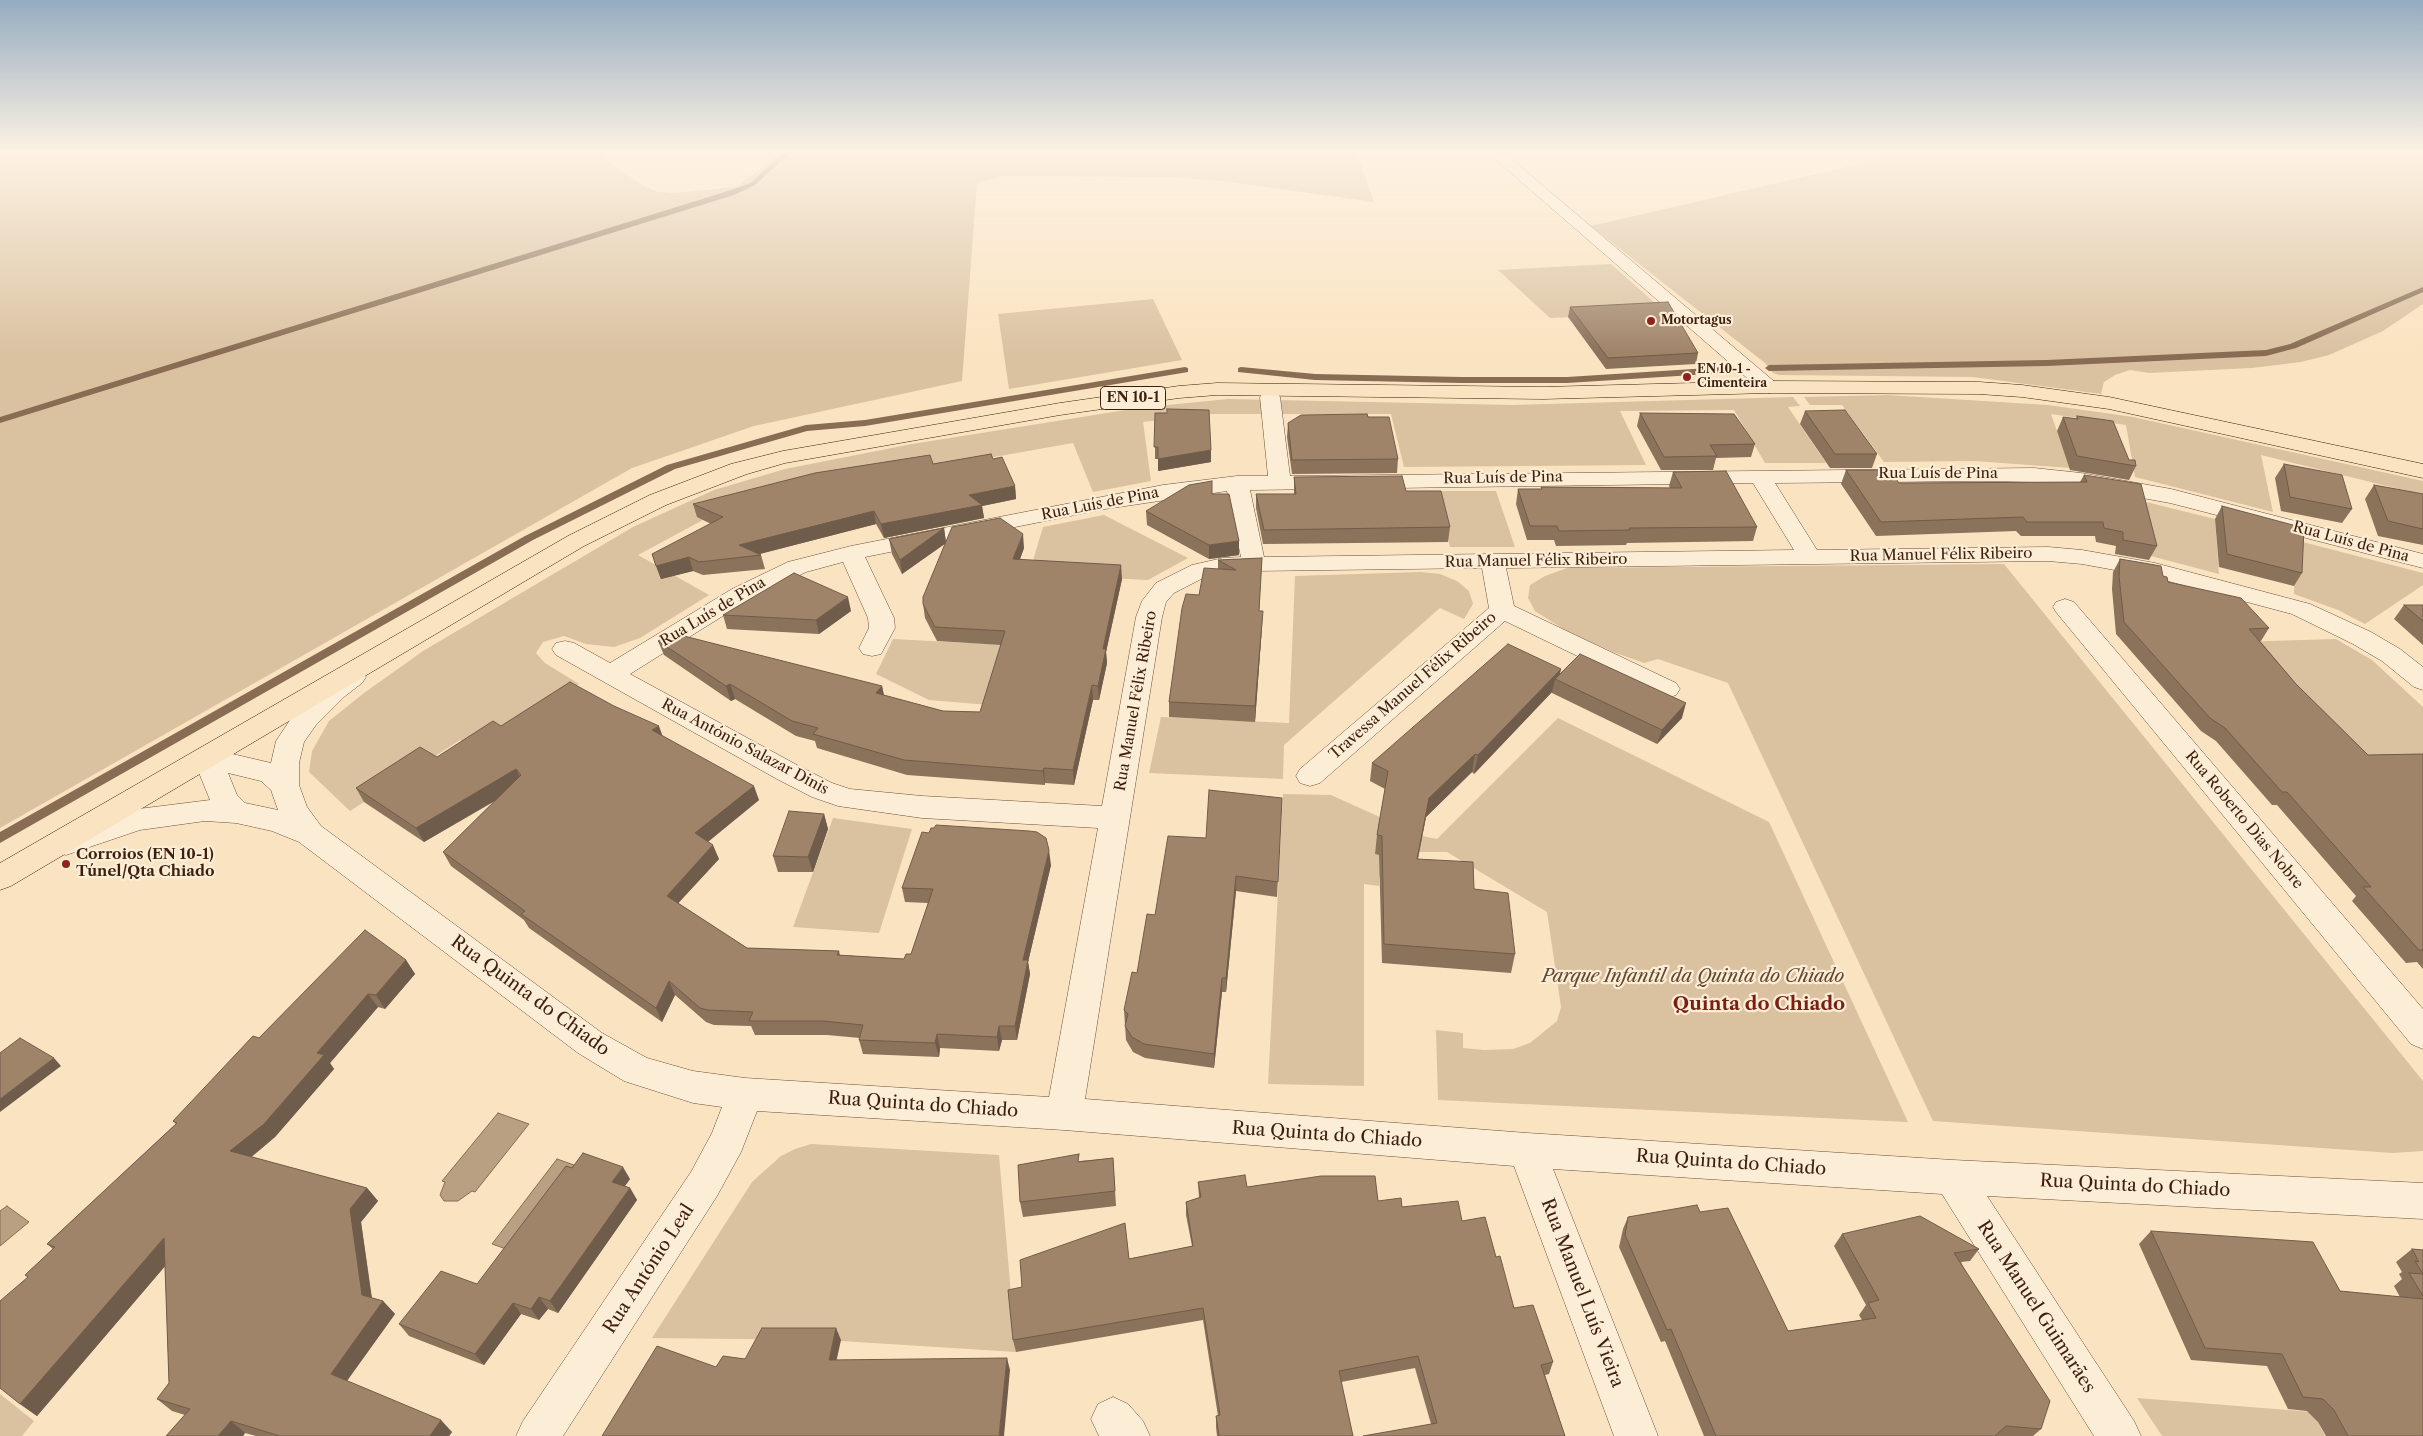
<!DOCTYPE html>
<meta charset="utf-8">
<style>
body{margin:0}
canvas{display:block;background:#fae3c0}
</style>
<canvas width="2423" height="1436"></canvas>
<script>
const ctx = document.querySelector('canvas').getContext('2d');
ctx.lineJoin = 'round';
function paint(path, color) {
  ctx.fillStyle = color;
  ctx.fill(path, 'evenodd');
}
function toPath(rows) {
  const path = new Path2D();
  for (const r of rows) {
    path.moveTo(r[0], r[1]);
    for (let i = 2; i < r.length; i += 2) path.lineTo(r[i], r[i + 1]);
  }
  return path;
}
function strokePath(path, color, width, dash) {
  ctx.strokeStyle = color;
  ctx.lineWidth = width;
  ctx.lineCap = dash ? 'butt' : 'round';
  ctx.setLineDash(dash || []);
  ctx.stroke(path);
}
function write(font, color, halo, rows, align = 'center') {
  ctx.font = font + ' "Libre Caslon Text",serif';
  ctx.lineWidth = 4.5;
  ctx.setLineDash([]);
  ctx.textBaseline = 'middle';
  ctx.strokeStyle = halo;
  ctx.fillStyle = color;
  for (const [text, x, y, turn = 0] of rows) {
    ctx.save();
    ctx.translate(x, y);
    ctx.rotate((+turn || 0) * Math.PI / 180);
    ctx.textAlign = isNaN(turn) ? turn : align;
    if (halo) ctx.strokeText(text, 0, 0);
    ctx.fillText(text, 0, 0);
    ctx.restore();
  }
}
const green = toPath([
 [0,152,595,152,642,185,657,192,675,193,736,187,782,152,1356,152,1374,202,1223,181,1169,177,1004,176,977,183,962,381,754,426,632,468,0,828],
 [1912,152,2423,152,2423,304,2383,331,2329,355,2301,362,2252,368,2149,373,2130,370,2115,375,2104,382,2101,394,1973,377,1779,375,1773,373,1765,363,1591,226],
 [1611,264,1666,313,1550,318,1498,270],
 [1153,299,1182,360,1009,389,998,314],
 [1887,395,2048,405,2133,417,2423,481,2423,495,2261,455,2273,512,2135,477,2126,425,2051,414,2070,468,1975,461,1884,462,1842,405,1810,405,1804,397],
 [1793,397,1800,406,1788,407,1826,463,1765,463,1734,410,1620,411,1646,465,1404,467,1391,414,1209,414,1143,422,1151,481,1093,492,1073,443,893,475,703,520,638,555,709,595,640,638,614,647,586,644,564,636,543,642,536,653,545,663,579,684,477,750,460,740,350,811,309,772,312,751,329,721,364,693,423,651,633,527,714,490,785,469,912,444,1063,420,1138,408,1228,399,1512,405],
 [1436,491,1496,491,1515,547,1450,547],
 [2134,499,2215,519,2219,574,2147,555],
 [1104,515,1188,558,1148,580,1029,574,1043,527],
 [2295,540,2423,573,2423,585,2365,624,2338,610,2294,594],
 [2004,564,2423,1081,2423,1151,2393,1153,1933,1121,1728,683,1658,659,1644,663,1613,652,1568,632,1535,611,1528,598,1530,585,1545,576,1567,568],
 [1421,572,1440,574,1457,581,1469,591,1473,604,1464,619,1440,608,1284,745,1283,779,1149,773,1161,717,1289,723,1295,576],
 [893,639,1007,645,989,705,929,700,876,674],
 [2336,639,2372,660,2423,707,2423,754,2346,756,2234,642],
 [1558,718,1769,822,1908,1122,1438,1100,1436,1030,1463,1033,1463,1048,1484,1050,1513,1049,1530,1043,1557,1021,1561,1007,1547,912,1447,852,1419,852,1377,842,1375,854,1390,857,1392,865,1379,877,1379,886,1364,884,1364,1086,1268,1084,1283,794,1331,795,1422,836,1437,839],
 [833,818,912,829,879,933,793,927],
 [811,1144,999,1155,1016,1352,825,1340,652,1338,752,1182,781,1156,795,1149],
 [0,1394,34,1421,22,1436,0,1436],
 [2137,1398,2313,1412,2325,1436,2162,1436]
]);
const water = toPath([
 [498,1113,529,1124,475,1192,472,1191,458,1201,444,1201,440,1195,445,1182,442,1181,498,1113],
 [557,1159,574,1165,509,1250,492,1244,557,1159],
 [7,1206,29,1222,0,1246,0,1211,7,1206]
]);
const stream = toPath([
 [784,152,791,152,755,185,734,195,0,423,0,417,728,191,751,183,784,152],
 [2423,287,2423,292,2296,348,2266,356,2047,366,1769,371,1765,368,1769,365,2047,360,2266,350,2290,344,2423,287],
 [1185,367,1188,368,1188,372,865,426,807,431,675,469,533,540,0,843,0,832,525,536,667,465,806,425,865,420,1185,367],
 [1241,367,1315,374,1462,377,1567,377,1725,367,1729,370,1725,373,1567,383,1462,383,1315,380,1238,372,1238,368,1241,367]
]);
const minor = toPath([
 [1487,152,1503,152,1776,383,1779,387,1776,391,1769,393,1762,391,1487,152],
 [1270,391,1277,393,1280,397,1290,476,2034,468,2081,473,2171,489,2423,554,2423,568,2170,503,2081,487,2034,482,1983,481,1775,483,1817,550,2048,547,2082,550,2155,563,2310,604,2371,632,2400,649,2423,667,2423,690,2414,687,2382,661,2353,644,2292,614,2153,577,2082,564,2048,561,1506,568,1514,606,1676,683,1680,689,1676,695,1667,698,1658,695,1505,621,1320,783,1310,786,1300,783,1296,776,1300,769,1489,608,1482,568,1254,571,1223,572,1209,575,1174,593,1166,602,1162,617,1085,1099,1527,1133,1953,1160,2423,1183,2423,1219,1987,1196,2134,1421,2141,1436,2094,1436,1942,1194,1553,1169,1658,1436,1614,1436,1514,1166,1064,1130,757,1111,741,1152,717,1196,563,1436,516,1436,523,1421,691,1172,712,1133,722,1107,693,1103,624,1081,578,1053,299,842,272,831,236,823,205,821,140,830,66,855,55,852,51,844,55,836,138,809,210,800,193,758,197,751,207,748,271,763,276,741,296,711,324,685,344,671,353,668,362,671,366,677,362,683,344,697,316,725,304,742,299,763,299,785,307,807,321,826,602,1033,647,1058,693,1071,745,1078,1049,1097,1098,828,922,818,838,806,812,797,777,779,556,655,552,649,556,643,565,641,574,643,610,663,732,589,788,562,851,546,1163,485,1237,476,1268,476,1260,397,1263,393,1270,391],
 [1753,483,1794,550,1264,557,1250,490,1753,483],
 [1227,491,1241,557,1223,558,1192,565,1156,583,1142,601,1136,617,1102,806,922,796,850,789,832,783,797,765,630,674,750,599,806,572,843,562,868,618,869,628,859,648,863,654,872,656,881,654,895,628,894,618,865,557,1105,509,1227,491],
 [228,773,261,781,271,790,278,810,245,803,237,795,228,773],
 [2065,599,2074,602,2423,1009,2423,1049,2411,1044,2056,612,2053,607,2056,602,2065,599],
 [1113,1397,1128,1404,1143,1421,1150,1436,1099,1436,1091,1419,1098,1404,1113,1397]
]);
const major = toPath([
 [1769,381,1979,382,2022,385,2109,397,2423,464,2423,478,2109,409,2022,397,1979,394,1769,393,1543,399,1217,395,1179,398,1060,415,785,463,747,474,666,505,584,546,11,886,0,890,0,863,568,536,650,495,731,464,783,451,1060,403,1179,386,1217,383,1543,387,1769,381]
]);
const wall = toPath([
 [1570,307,1698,353,1696,364,1606,369,1568,317],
 [1805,411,1877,454,1872,468,1830,468,1800,424],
 [1155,413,1211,462,1158,471,1158,459,1155,459],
 [1640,413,1755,444,1751,457,1716,458,1713,470,1661,470,1637,426],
 [2077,416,2136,466,2129,480,2070,470,2057,431,2063,417,2076,419],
 [1368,417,1398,459,1397,473,1292,474,1287,437,1288,423],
 [993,459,1015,486,1016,499,982,506,984,518,884,538,876,524,759,554,761,555,765,569,703,575,693,571,661,579,652,554,711,524,697,517,693,504,933,464],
 [2284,464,2352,509,2342,523,2281,511,2275,478],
 [1846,470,1899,483,2080,482,2084,475,2157,546,2149,560,2115,554,2116,546,2096,542,2095,536,2021,536,2016,531,1876,536,1841,484],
 [1673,472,1757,527,1753,541,1627,543,1626,545,1556,546,1554,540,1527,540,1516,504,1518,489,1541,489,1541,487,1670,488,1669,486],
 [1294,477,1406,491,1450,527,1448,542,1263,544,1256,508,1256,494,1294,494],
 [2374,485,2423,494,2423,545,2378,536,2365,499],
 [1212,494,1239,541,1239,555,1209,559,1147,525,1146,511],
 [2222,506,2302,573,2294,586,2219,567,2215,519],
 [944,528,946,542,1024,548,1020,559,1122,579,1106,652,1107,663,1099,700,1093,700,1074,785,1045,783,1045,785,907,775,817,748,815,741,796,736,735,699,731,701,664,655,658,641,882,686,884,695,943,711,980,712,1001,645,937,641,925,618,923,604,946,543,902,574,892,554,889,539],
 [1262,558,1259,611,1262,626,1255,722,1169,717,1169,702,1199,595,1218,569,1218,560],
 [2120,559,2163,576,2168,582,2269,628,2261,641,2260,641,2296,684,2368,755,2423,754,2423,969,2417,962,2406,963,2352,901,2356,896,2277,805,2272,805,2216,741,2201,731,2116,634,2112,589,2113,572],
 [2404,605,2423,605,2423,645,2394,619],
 [851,611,819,634,727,629,723,615],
 [1561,669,1560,674,1682,718,1657,744,1552,693,1552,692,1474,774,1472,772,1426,817,1418,859,1474,889,1515,954,1511,973,1382,963,1379,855,1375,854,1377,835,1385,789,1370,781,1372,763],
 [501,726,662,736,759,800,708,842,719,859,678,903,747,948,839,951,840,955,904,959,911,954,928,903,905,902,902,888,1051,865,1028,962,1030,974,1017,1040,1002,1040,999,1051,940,1048,939,1057,863,1054,859,1040,860,1038,827,1035,755,1035,751,1026,714,1025,706,1022,675,995,662,1022,529,928,524,920,451,866,443,852,495,801,424,842,364,802,356,788,437,757],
 [1282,798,1277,897,1236,891,1226,992,1222,992,1214,1068,1145,1058,1133,1052,1126,1040,1124,1010,1137,973,1155,915,1206,838],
 [824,814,828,829,813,872,778,872,773,856],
 [406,960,415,974,385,1009,378,1007,330,1063,334,1069,275,1137,251,1157,367,1188,378,1201,361,1222,372,1298,383,1301,395,1314,347,1381,452,1432,449,1436,256,1436,245,1433,243,1436,166,1436,185,1415,172,1411,157,1399,169,1383,165,1266,37,1416,20,1404,28,1277,25,1275,53,1249,47,1244,176,1124,173,1121,259,1038],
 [1113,1158,1116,1206,1023,1217,1020,1202,1080,1161],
 [572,1168,630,1179,625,1186,630,1188,637,1200,558,1313,548,1309,539,1320,521,1314,484,1365,409,1336,399,1324,477,1284],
 [1198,1182,1378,1201,1462,1221,1496,1257,1514,1308,1553,1362,1549,1374,1545,1375,1565,1436,1431,1424,1415,1368,1341,1382,1353,1436,1217,1436,1216,1427,1216,1416,1218,1416,1203,1320,1016,1352,1013,1340,1022,1287,1129,1259,1192,1246,1186,1215,1186,1202,1199,1198],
 [1700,1212,1788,1331,1862,1320,1859,1315,1866,1305,1834,1246,1842,1234,1979,1249,1970,1261,1961,1262,2041,1429,2033,1436,1704,1436,1665,1341,1661,1342,1619,1247,1623,1229,1628,1217],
 [2151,1231,2340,1291,2400,1297,2394,1286,2402,1279,2399,1274,2402,1272,2396,1262,2412,1249,2423,1250,2423,1436,2326,1436,2318,1422,2307,1411,2288,1409,2267,1366,2191,1360,2139,1244]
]);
const shadedWall = toPath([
 [1211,450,1211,462,1158,471,1158,459],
 [1015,486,1016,499,982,506,984,518,884,538,881,524,969,495],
 [874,511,876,524,752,556,739,545],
 [944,528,946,543,902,574,900,560],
 [1023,534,1024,548,1015,573,1013,559],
 [1239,541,1239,555,1209,559,1209,545],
 [689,557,693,571,661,579,656,566],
 [1121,565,1122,579,1106,652,1107,663,1099,700,1098,686,1103,649],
 [848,597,851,611,819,634,816,620],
 [1263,611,1262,626,1255,722,1255,706],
 [1561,669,1558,680,1555,679,1552,692,1474,774,1478,755],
 [730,684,735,699,731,701,726,686],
 [1092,685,1093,700,1074,785,1073,770],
 [882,686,885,701,876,693],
 [1686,703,1682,718,1657,744,1662,730],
 [659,726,664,740,652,730],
 [1475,754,1472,772,1426,817,1414,878,1429,798],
 [1044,768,1045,783,1045,785,1043,771],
 [516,769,523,784,424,842,416,828],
 [754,786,759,800,700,848,695,833],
 [824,814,828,829,813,872,808,857],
 [713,845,719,859,672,910,667,896],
 [1049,850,1051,865,1028,962,1030,974,1017,1040,1015,1026,1023,960],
 [1236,876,1236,891,1226,992,1226,978],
 [406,960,415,974,385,1009,376,995],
 [1222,978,1222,992,1214,1068,1214,1054],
 [669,981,675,995,662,1022,656,1008],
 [368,994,378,1007,330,1063,334,1069,275,1137,242,1165,230,1151,317,1053],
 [999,1026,1002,1040,999,1051,997,1037],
 [937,1034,940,1048,939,1057,935,1043],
 [54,1058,61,1066,0,1112,0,1099],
 [623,1167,630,1179,619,1194,612,1182],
 [367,1188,378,1201,361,1222,373,1308,362,1295,350,1209],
 [630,1188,637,1200,558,1313,550,1301],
 [164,1238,178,1251,37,1416,20,1404],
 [539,1297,548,1309,539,1320,531,1309],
 [383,1301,395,1314,343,1386,331,1374],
 [513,1303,521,1314,484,1365,475,1354],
 [836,1328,841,1340,834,1372,829,1360],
 [1007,1358,1010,1370,1004,1436,999,1436],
 [441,1420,452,1432,449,1436,430,1436],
 [231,1421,245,1433,243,1436,218,1436]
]);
const building = toPath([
 [1668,302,1698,353,1608,358,1570,307,1668,302],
 [1167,409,1209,410,1211,450,1158,459,1158,447,1154,447,1155,413,1167,413,1167,409],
 [1845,410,1877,454,1835,454,1805,411,1845,410],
 [1640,413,1734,414,1755,444,1710,445,1717,456,1664,457,1640,413],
 [1367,414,1368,417,1389,417,1398,459,1292,460,1288,423,1301,415,1367,414],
 [2077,416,2113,421,2129,460,2135,460,2136,466,2077,456,2063,417,2078,419,2077,416],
 [991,454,993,459,1002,457,1015,486,969,495,982,505,881,524,874,511,739,545,761,555,699,562,689,557,656,566,652,554,723,517,693,504,815,473,930,455,933,464,991,454],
 [2284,464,2342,475,2352,509,2290,497,2284,464],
 [1846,470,1889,470,1899,483,2087,482,2084,475,2141,484,2157,546,2123,540,2123,532,2104,528,2103,522,2027,522,2023,517,1881,522,1846,470],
 [1726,471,1757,527,1629,528,1630,530,1559,531,1557,526,1530,526,1518,489,1542,489,1541,487,1682,488,1673,472,1726,471],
 [1402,476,1406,491,1441,491,1450,527,1264,530,1256,494,1296,494,1294,477,1402,476],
 [1212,481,1212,494,1229,494,1239,541,1209,545,1146,511,1189,485,1212,481],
 [2374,485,2423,494,2423,529,2388,521,2374,485],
 [2222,506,2304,528,2302,573,2227,554,2222,506],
 [1000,518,1023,534,1013,559,1121,565,1103,649,1106,649,1098,686,1092,685,1073,770,1044,768,1043,771,904,760,813,734,818,728,792,721,730,684,726,686,658,641,672,633,882,686,876,693,943,711,980,712,1005,631,935,627,923,604,923,597,952,527,1000,518],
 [944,528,900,560,889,539,944,528],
 [1262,558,1259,611,1263,611,1255,706,1169,702,1182,608,1186,594,1199,595,1204,568,1236,570,1218,560,1262,558],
 [2120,559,2161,566,2163,576,2167,577,2168,582,2241,598,2269,628,2249,629,2296,684,2368,755,2423,754,2423,950,2419,950,2363,887,2371,887,2287,792,2282,792,2225,728,2210,718,2124,622,2119,576,2120,559],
 [794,573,848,597,816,620,723,615,794,573],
 [2404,605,2423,605,2423,621,2404,605],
 [1508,644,1561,669,1478,755,1475,754,1429,798,1417,859,1473,862,1474,889,1508,893,1515,954,1384,944,1382,836,1377,835,1388,771,1372,763,1508,644],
 [1580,654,1686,703,1662,730,1555,679,1580,654],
 [570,682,614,706,659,726,652,730,754,786,695,833,713,845,667,896,747,948,839,951,837,955,904,959,906,954,911,954,933,889,902,888,922,832,929,833,931,828,934,828,936,825,1029,831,1037,832,1046,838,1049,850,1023,960,1028,960,1015,1026,999,1026,997,1037,937,1034,935,1043,859,1040,863,1025,823,1021,749,1021,753,1012,708,1010,700,1008,669,981,656,1008,521,914,525,911,443,852,521,775,516,769,416,828,356,788,420,747,437,757,493,721,501,726,570,682],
 [1209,790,1282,798,1278,882,1236,876,1226,978,1222,978,1214,1054,1144,1044,1132,1037,1125,1026,1128,1014,1124,1010,1132,972,1137,973,1147,914,1155,915,1168,836,1206,838,1209,790],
 [789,811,824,814,808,857,773,856,789,811],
 [365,930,406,960,376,995,368,994,317,1053,324,1055,264,1124,230,1151,367,1188,350,1209,362,1295,383,1301,331,1374,441,1420,430,1436,280,1436,231,1421,218,1436,166,1436,190,1409,157,1399,169,1383,164,1238,20,1404,0,1388,0,1301,28,1277,25,1275,55,1247,47,1244,177,1123,173,1121,253,1036,259,1038,365,930],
 [20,1038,54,1058,0,1099,0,1053,20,1038],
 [583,1153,623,1167,612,1182,630,1188,550,1301,539,1297,531,1309,513,1303,475,1354,399,1324,441,1271,477,1284,566,1166,572,1168,583,1153],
 [1079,1154,1078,1162,1113,1158,1115,1191,1020,1202,1018,1165,1079,1154],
 [1245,1175,1247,1187,1321,1176,1375,1176,1378,1201,1401,1198,1402,1207,1458,1201,1462,1221,1485,1217,1496,1257,1500,1256,1514,1308,1533,1305,1553,1362,1541,1365,1565,1436,1363,1436,1437,1423,1418,1356,1339,1371,1353,1436,1219,1436,1216,1416,1220,1415,1203,1308,1013,1340,1008,1290,1022,1287,1020,1260,1125,1223,1129,1259,1193,1246,1186,1202,1201,1197,1198,1182,1245,1175],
 [1697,1205,1700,1212,1728,1208,1788,1331,1876,1318,1868,1303,1879,1300,1842,1234,1920,1216,1979,1249,1954,1253,2050,1401,2041,1429,2006,1426,1995,1436,1716,1436,1671,1329,1667,1330,1625,1235,1628,1217,1697,1205],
 [2151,1231,2313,1242,2340,1291,2423,1299,2423,1436,2348,1436,2334,1410,2323,1399,2303,1397,2282,1354,2205,1348,2151,1231],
 [2412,1249,2423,1250,2423,1274,2415,1261,2419,1262,2412,1249],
 [2409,1273,2423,1274,2423,1296,2409,1273],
 [762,1328,836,1328,829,1360,1007,1358,999,1436,602,1436,657,1346,716,1367,723,1356,745,1359,762,1328]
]);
const markers = [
 [1651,321,5,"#8f2418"],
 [1687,377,5,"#8f2418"],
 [66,864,5,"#8f2418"]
];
const farPoinames = [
 ["Motortagus",1661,321],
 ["EN 10-1 -",1697,370],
 ["Cimenteira",1697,384]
];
const shields = [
 [1133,398,65]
];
const shieldNames = [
 ["EN 10-1",1133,398]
];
const streetNames = [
 ["Rua Luís de Pina",1938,474],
 ["Rua Luís de Pina",1503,478,-1],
 ["Rua Luís de Pina",1100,504,-11],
 ["Rua Luís de Pina",2351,542,15],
 ["Rua Manuel Félix Ribeiro",1941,555,-1],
 ["Rua Manuel Félix Ribeiro",1536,561,-1],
 ["Rua Luís de Pina",713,612,-31],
 ["Travessa Manuel Félix Ribeiro",1413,686,-41],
 ["Rua Manuel Félix Ribeiro",1136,701,-80],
 ["Rua António Salazar Dinis",745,747,28],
 ["Rua Roberto Dias Nobre",2244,820,50]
];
const poiNames = [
 ["Corroios (EN 10-1)",76,855],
 ["Túnel/Qta Chiado",76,872]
];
const nearParknames = [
 ["Parque Infantil da Quinta do Chiado",1693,977]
];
const nearStreetnames = [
 ["Rua Quinta do Chiado",530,996,36],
 ["Rua Quinta do Chiado",923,1105,4],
 ["Rua Quinta do Chiado",1327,1135,4],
 ["Rua Quinta do Chiado",1731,1163,4],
 ["Rua Quinta do Chiado",2135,1186,3],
 ["Rua António Leal",649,1269,-57],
 ["Rua Manuel Luís Vieira",1582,1293,69],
 ["Rua Manuel Guimarães",2036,1307,57]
];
const nearNeighbourhoodnames = [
 ["Quinta do Chiado",1759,1005]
];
paint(green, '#dac2a1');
paint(water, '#baa083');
strokePath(water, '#886c53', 1);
paint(stream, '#886c53');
strokePath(minor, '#6d4f39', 1);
strokePath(major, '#3e1e0c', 1);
paint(minor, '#fcedd6');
paint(major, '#fae3c0');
paint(wall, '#8a725b');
paint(shadedWall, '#705c4a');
paint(building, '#a0846a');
strokePath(building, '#705c4a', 1);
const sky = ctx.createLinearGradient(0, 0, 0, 353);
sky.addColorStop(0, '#95acc0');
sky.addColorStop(0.43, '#fdf2e3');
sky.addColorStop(1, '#fdf2e300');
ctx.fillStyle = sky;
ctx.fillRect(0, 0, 2423, 353);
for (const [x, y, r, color] of markers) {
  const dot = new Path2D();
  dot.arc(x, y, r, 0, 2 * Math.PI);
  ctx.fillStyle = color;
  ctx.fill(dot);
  strokePath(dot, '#fcedd6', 2);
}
write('bold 12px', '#3e1e0c', '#fcedd6', farPoinames, 'left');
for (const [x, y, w] of shields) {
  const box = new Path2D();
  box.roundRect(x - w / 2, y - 11.5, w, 23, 4);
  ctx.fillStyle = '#fcedd6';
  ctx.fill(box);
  strokePath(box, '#3e1e0c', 1);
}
write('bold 14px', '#3e1e0c', null, shieldNames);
write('15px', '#3e1e0c', '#fcedd6', streetNames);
write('bold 15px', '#3e1e0c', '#fcedd6', poiNames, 'left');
write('italic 18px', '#654731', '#fcedd6', nearParknames);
write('18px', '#3e1e0c', '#fcedd6', nearStreetnames);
write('bold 19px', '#7a1f14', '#fcedd6', nearNeighbourhoodnames);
</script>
